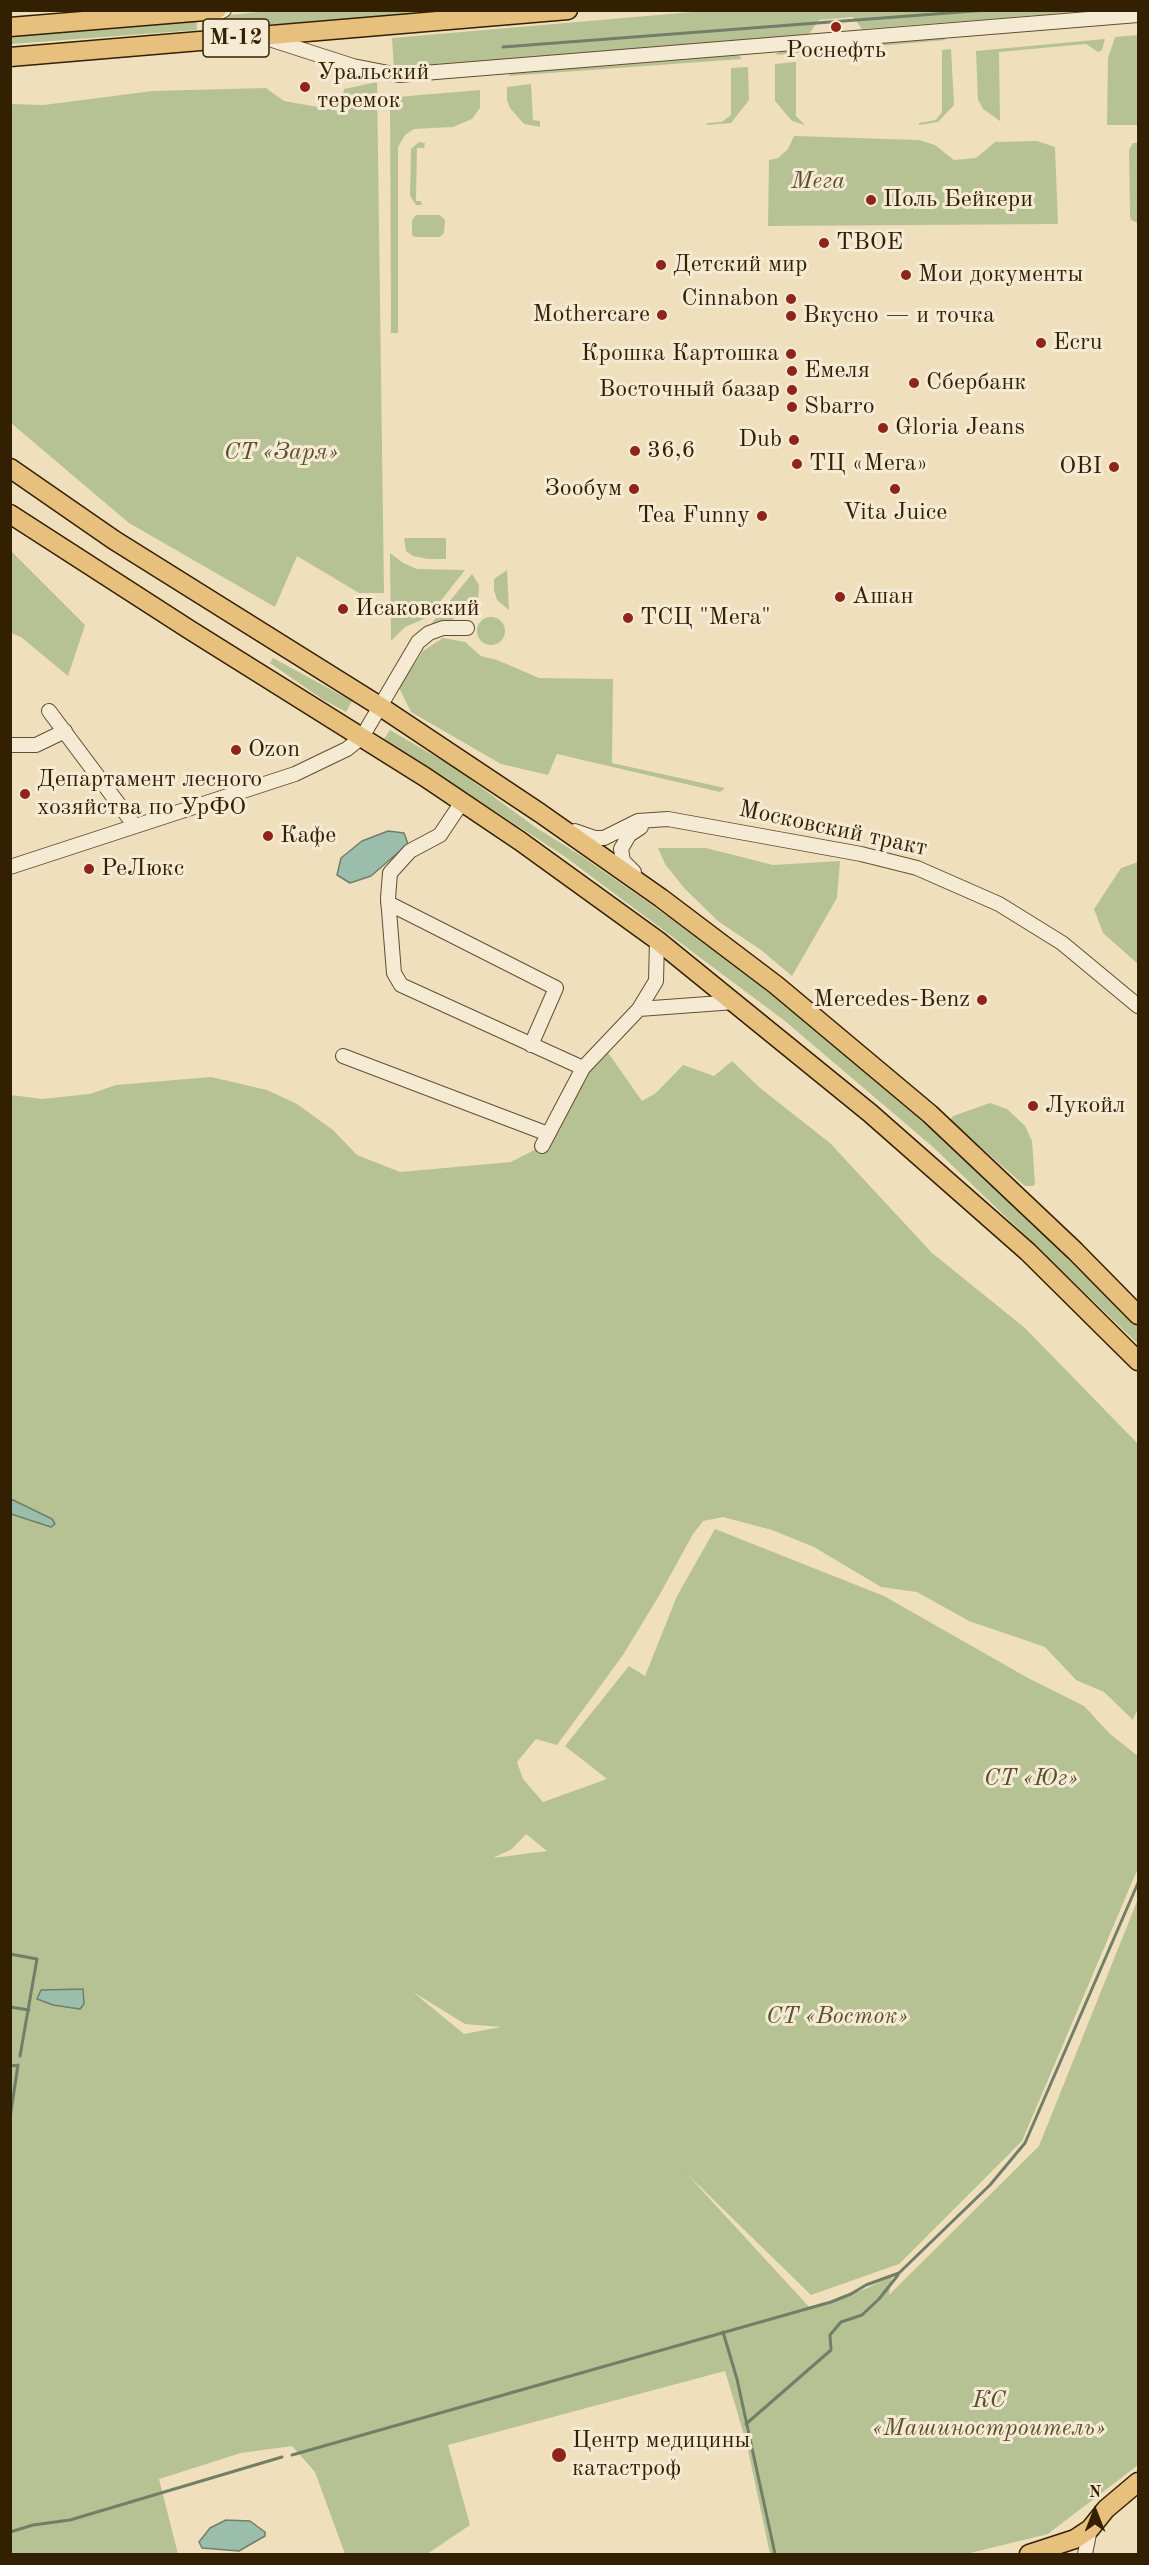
<!DOCTYPE html>
<meta charset="utf-8">
<style>
body{margin:0}
#map{position:relative;width:1149px;height:2565px;overflow:hidden;background:#f0dfbd;font-family:"Old Standard TT",serif}
canvas{display:block}
.frame{position:absolute;inset:0;border:12px solid #331f02;pointer-events:none}
.north{position:absolute;left:1065px;top:2481px;width:60px;height:60px;-webkit-text-stroke:4px #f5ead4;paint-order:stroke;rotate:0deg;font-size:16px;font-weight:700;line-height:24px;text-align:center;color:#331f02}
.north::after{content:'';display:block;margin:auto;width:21px;height:27px;background:#331f02;clip-path:polygon(50% 0,100% 100%,50% 72%,0 100%)}
</style>
<div id="map">
<canvas width="1149" height="2565"></canvas>
<div class="frame"></div>
<div class="north">N</div>
</div>
<script>
const ctx = document.querySelector('canvas').getContext('2d');
ctx.lineJoin = 'round';
function paint(path, color) {
  ctx.fillStyle = color;
  ctx.fill(path, 'evenodd');
}
function toPath(rows) {
  const path = new Path2D();
  for (const r of rows) {
    if (r.length === 3) {
      path.moveTo(r[0] + r[2], r[1]);
      path.arc(r[0], r[1], r[2], 0, 2 * Math.PI);
      continue;
    }
    path.moveTo(r[0], r[1]);
    for (let i = 2; i < r.length; i += 2) path.lineTo(r[i], r[i + 1]);
  }
  return path;
}
function strokePath(path, color, width, dash) {
  ctx.strokeStyle = color;
  ctx.lineWidth = width;
  ctx.lineCap = dash ? 'butt' : 'round';
  ctx.setLineDash(dash || []);
  ctx.stroke(path);
}
function write(font, color, halo, rows, align = 'center') {
  ctx.font = font + ' "Old Standard TT",serif';
  ctx.lineWidth = 6;
  ctx.setLineDash([]);
  ctx.textBaseline = 'middle';
  ctx.strokeStyle = halo;
  ctx.fillStyle = color;
  for (const [text, x, y, turn = 0] of rows) {
    ctx.save();
    ctx.translate(x, y);
    ctx.rotate((+turn || 0) * Math.PI / 180);
    ctx.textAlign = isNaN(turn) ? turn : align;
    if (halo) ctx.strokeText(text, 0, 0);
    ctx.fillText(text, 0, 0);
    ctx.restore();
  }
}
const green = toPath([
 [280,10,451,11,229,28,228,15],
 [716,10,1091,11,862,29,853,17,819,20,809,34,394,70,392,38],
 [196,17,197,30,11,44,11,31],
 [937,35,946,40,775,55,785,47],
 [1138,35,1138,125,1107,125,1108,58,1115,37],
 [1105,39,1102,50,1098,52,1086,44,999,52,1000,121,983,109,978,100,976,51],
 [951,49,954,105,938,122,919,125,919,123,936,120,942,112,942,50],
 [736,52,742,59,508,76,516,70],
 [796,62,796,116,805,125,792,121,775,101,775,64],
 [748,67,749,100,731,123,707,125,707,123,722,122,731,115,731,68],
 [377,82,384,593,359,593,297,556,275,607,129,523,11,423,11,104,44,105,152,91,266,88,284,101,340,111,344,89],
 [531,84,533,120,540,121,540,127,524,124,510,108,507,100,507,87],
 [480,90,480,108,472,119,453,127,414,129,405,135,398,147,398,333,391,333,390,101,397,97],
 [794,136,919,140,935,145,954,160,976,158,995,142,1037,141,1055,147,1058,224,768,226,769,160,778,158,788,149],
 [419,142,425,143,424,148,417,148,416,201,421,201,422,205,416,205,410,196,411,149],
 [1133,143,1138,143,1138,223,1131,220,1130,216,1129,150],
 [416,215,440,215,445,220,444,233,440,237,415,237,412,235,412,220],
 [404,538,446,538,446,559,428,559,413,556,406,551],
 [11,551,85,625,68,676,21,637,11,633],
 [390,553,403,563,417,569,465,570,428,617,405,627,391,641],
 [507,570,509,610,497,600,494,590,494,579],
 [472,574,479,585,478,602,472,609,448,622,431,624],
 [491,631,14],
 [443,638,465,642,481,656,497,660,539,678,613,679,612,763,725,788,720,792,557,754,548,775,501,764,411,712,399,688,423,651],
 [273,658,352,701,346,712,322,699,270,663],
 [390,730,452,766,535,827,580,855,755,977,930,1125,1138,1325,1138,1344,933,1147,785,1021,564,856,384,739],
 [658,848,706,848,773,865,840,861,837,898,792,976,761,950,718,921,685,889,665,864],
 [1138,862,1138,964,1103,933,1094,909,1121,868],
 [604,1047,642,1101,656,1093,683,1065,714,1076,732,1061,760,1088,830,1143,932,1253,1025,1328,1138,1444,1138,1708,1133,1720,1104,1692,1076,1680,1045,1647,969,1621,917,1592,881,1587,814,1547,772,1530,723,1517,703,1521,693,1534,660,1594,623,1655,557,1745,536,1739,517,1762,523,1779,543,1802,607,1779,565,1746,629,1666,645,1676,677,1596,715,1529,884,1596,1028,1678,1084,1706,1110,1734,1138,1756,1138,1868,1022,2141,899,2264,811,2295,686,2173,811,2309,865,2289,892,2276,889,2295,1039,2146,1138,1899,1138,2465,1048,2534,966,2554,770,2554,747,2445,725,2371,448,2445,470,2525,427,2554,345,2554,315,2472,292,2446,241,2453,159,2479,178,2554,11,2554,11,1095,42,1099,90,1094,116,1085,211,1077,267,1090,297,1104,333,1130,357,1155,400,1172,511,1162,542,1146],
 [526,1834,547,1851,493,1858,512,1849],
 [413,1992,465,2024,501,2027,464,2034],
 [990,1103,1007,1109,1025,1126,1032,1141,1035,1184,1033,1186,1025,1186,950,1120,953,1116]
]);
const water = toPath([
 [388,831,404,833,408,844,371,876,350,883,337,875,341,858,362,841,388,831],
 [11,1499,52,1519,55,1524,51,1527,11,1514,11,1499],
 [83,1989,84,2004,80,2009,53,2005,37,1999,41,1990,83,1989],
 [226,2520,250,2521,265,2532,265,2536,239,2551,202,2548,199,2542,210,2528,226,2520]
]);
const stream = toPath([
 [503,47,987,10],
 [10,1954,37,1959,20,2056],
 [10,2007,29,2010],
 [10,2065,18,2066],
 [10,2118,18,2065],
 [723,2332,737,2379,775,2554],
 [746,2424,831,2350,830,2335,841,2322,862,2315,879,2299,898,2275],
 [292,2455,831,2302,851,2294,866,2285,899,2273,990,2185,1025,2143,1138,1883],
 [10,2532,33,2525,70,2520,282,2457]
]);
const minor = toPath([
 [224,10,215,15,212,21,215,35,225,39],
 [266,38,353,66,399,75,1138,15],
 [49,711,135,826],
 [10,745,36,745,65,731],
 [462,802,440,835,410,851,390,873,388,898,394,973,401,985,583,1068],
 [575,831,595,838,604,838,638,821,668,819,861,854,917,868,999,904,1062,943,1138,1006],
 [10,867,295,774,347,749,362,737,418,642,429,633,443,628,467,628],
 [634,872,623,861,621,849,629,835,641,827],
 [388,903,556,988,531,1045],
 [639,1009,735,1002],
 [343,1056,548,1134],
 [542,1146,583,1068,639,1009,656,981,657,940],
 [1085,2554,1090,2529]
]);
const major = toPath([
 [10,27,217,10],
 [10,57,568,10],
 [10,468,114,540,381,707,540,813,661,898,776,985,930,1114,1075,1251,1138,1315],
 [10,514,190,630,425,777,520,841,657,940,870,1113,1028,1252,1138,1361],
 [1029,2554,1075,2539,1090,2529,1106,2509,1138,2482]
]);
const markers = [
 [836,27,6,"#8f2418"],
 [305,87,6,"#8f2418"],
 [871,200,6,"#8f2418"],
 [824,243,6,"#8f2418"],
 [661,265,6,"#8f2418"],
 [906,275,6,"#8f2418"],
 [791,299,6,"#8f2418"],
 [662,315,6,"#8f2418"],
 [791,316,6,"#8f2418"],
 [1041,343,6,"#8f2418"],
 [791,354,6,"#8f2418"],
 [792,371,6,"#8f2418"],
 [914,383,6,"#8f2418"],
 [792,390,6,"#8f2418"],
 [792,407,6,"#8f2418"],
 [883,428,6,"#8f2418"],
 [794,440,6,"#8f2418"],
 [635,451,6,"#8f2418"],
 [797,464,6,"#8f2418"],
 [1114,467,6,"#8f2418"],
 [634,489,6,"#8f2418"],
 [895,489,6,"#8f2418"],
 [762,516,6,"#8f2418"],
 [840,597,6,"#8f2418"],
 [343,609,6,"#8f2418"],
 [628,618,6,"#8f2418"],
 [236,750,6,"#8f2418"],
 [25,794,6,"#8f2418"],
 [268,836,6,"#8f2418"],
 [89,869,6,"#8f2418"],
 [982,1000,6,"#8f2418"],
 [1033,1106,6,"#8f2418"],
 [559,2455,8,"#8f2418"]
];
const shields = [
 [236,38,66]
];
const shieldNames = [
 ["М-12",236,38]
];
const poiNames = [
 ["Роснефть",836,51,"center"],
 ["Уральский",317,73],
 ["теремок",317,101],
 ["Поль Бейкери",883,200],
 ["ТВОЕ",836,243],
 ["Детский мир",673,265],
 ["Мои документы",918,275],
 ["Cinnabon",779,299,"right"],
 ["Mothercare",650,315,"right"],
 ["Вкусно — и точка",803,316],
 ["Ecru",1053,343],
 ["Крошка Картошка",779,354,"right"],
 ["Емеля",804,371],
 ["Сбербанк",926,383],
 ["Восточный базар",780,390,"right"],
 ["Sbarro",804,407],
 ["Gloria Jeans",895,428],
 ["Dub",782,440,"right"],
 ["36,6",647,451],
 ["ТЦ «Мега»",809,464],
 ["OBI",1102,467,"right"],
 ["Зообум",622,489,"right"],
 ["Vita Juice",895,513,"center"],
 ["Tea Funny",750,516,"right"],
 ["Ашан",852,597],
 ["Исаковский",355,609],
 ["ТСЦ \"Мега\"",640,618],
 ["Ozon",248,750],
 ["Департамент лесного",37,780],
 ["хозяйства по УрФО",37,808],
 ["Кафе",280,836],
 ["РеЛюкс",101,869],
 ["Mercedes-Benz",970,1000,"right"],
 ["Лукойл",1045,1106],
 ["Центр медицины",572,2441],
 ["катастроф",572,2469]
];
const parkNames = [
 ["Мега",818,182],
 ["СТ «Заря»",281,453],
 ["СТ «Юг»",1031,1779],
 ["СТ «Восток»",837,2017],
 ["КС",989,2401],
 ["«Машиностроитель»",989,2429]
];
const streetNames = [
 ["Московский тракт",833,829,12]
];
paint(green, '#b6c294');
paint(water, '#9bbdac');
strokePath(water, '#717e68', 1.5);
strokePath(stream, '#717e68', 3);
strokePath(minor, '#624f31', 16);
strokePath(major, '#331f02', 21);
strokePath(minor, '#f5ead4', 14);
strokePath(major, '#e8c07e', 18);
for (const [x, y, r, color] of markers) {
  const dot = new Path2D();
  dot.arc(x, y, r, 0, 2 * Math.PI);
  ctx.fillStyle = color;
  ctx.fill(dot);
  strokePath(dot, '#f5ead4', 2);
}
for (const [x, y, w] of shields) {
  const box = new Path2D();
  box.roundRect(x - w / 2, y - 19, w, 38, 4.5);
  ctx.fillStyle = '#f5ead4';
  ctx.fill(box);
  strokePath(box, '#331f02', 1.5);
}
write('bold 22px', '#331f02', null, shieldNames);
write('24px', '#331f02', '#f5ead4', poiNames, 'left');
write('italic 24px', '#5a502e', '#f5ead4', parkNames);
write('24px', '#331f02', '#f5ead4', streetNames);
</script>
